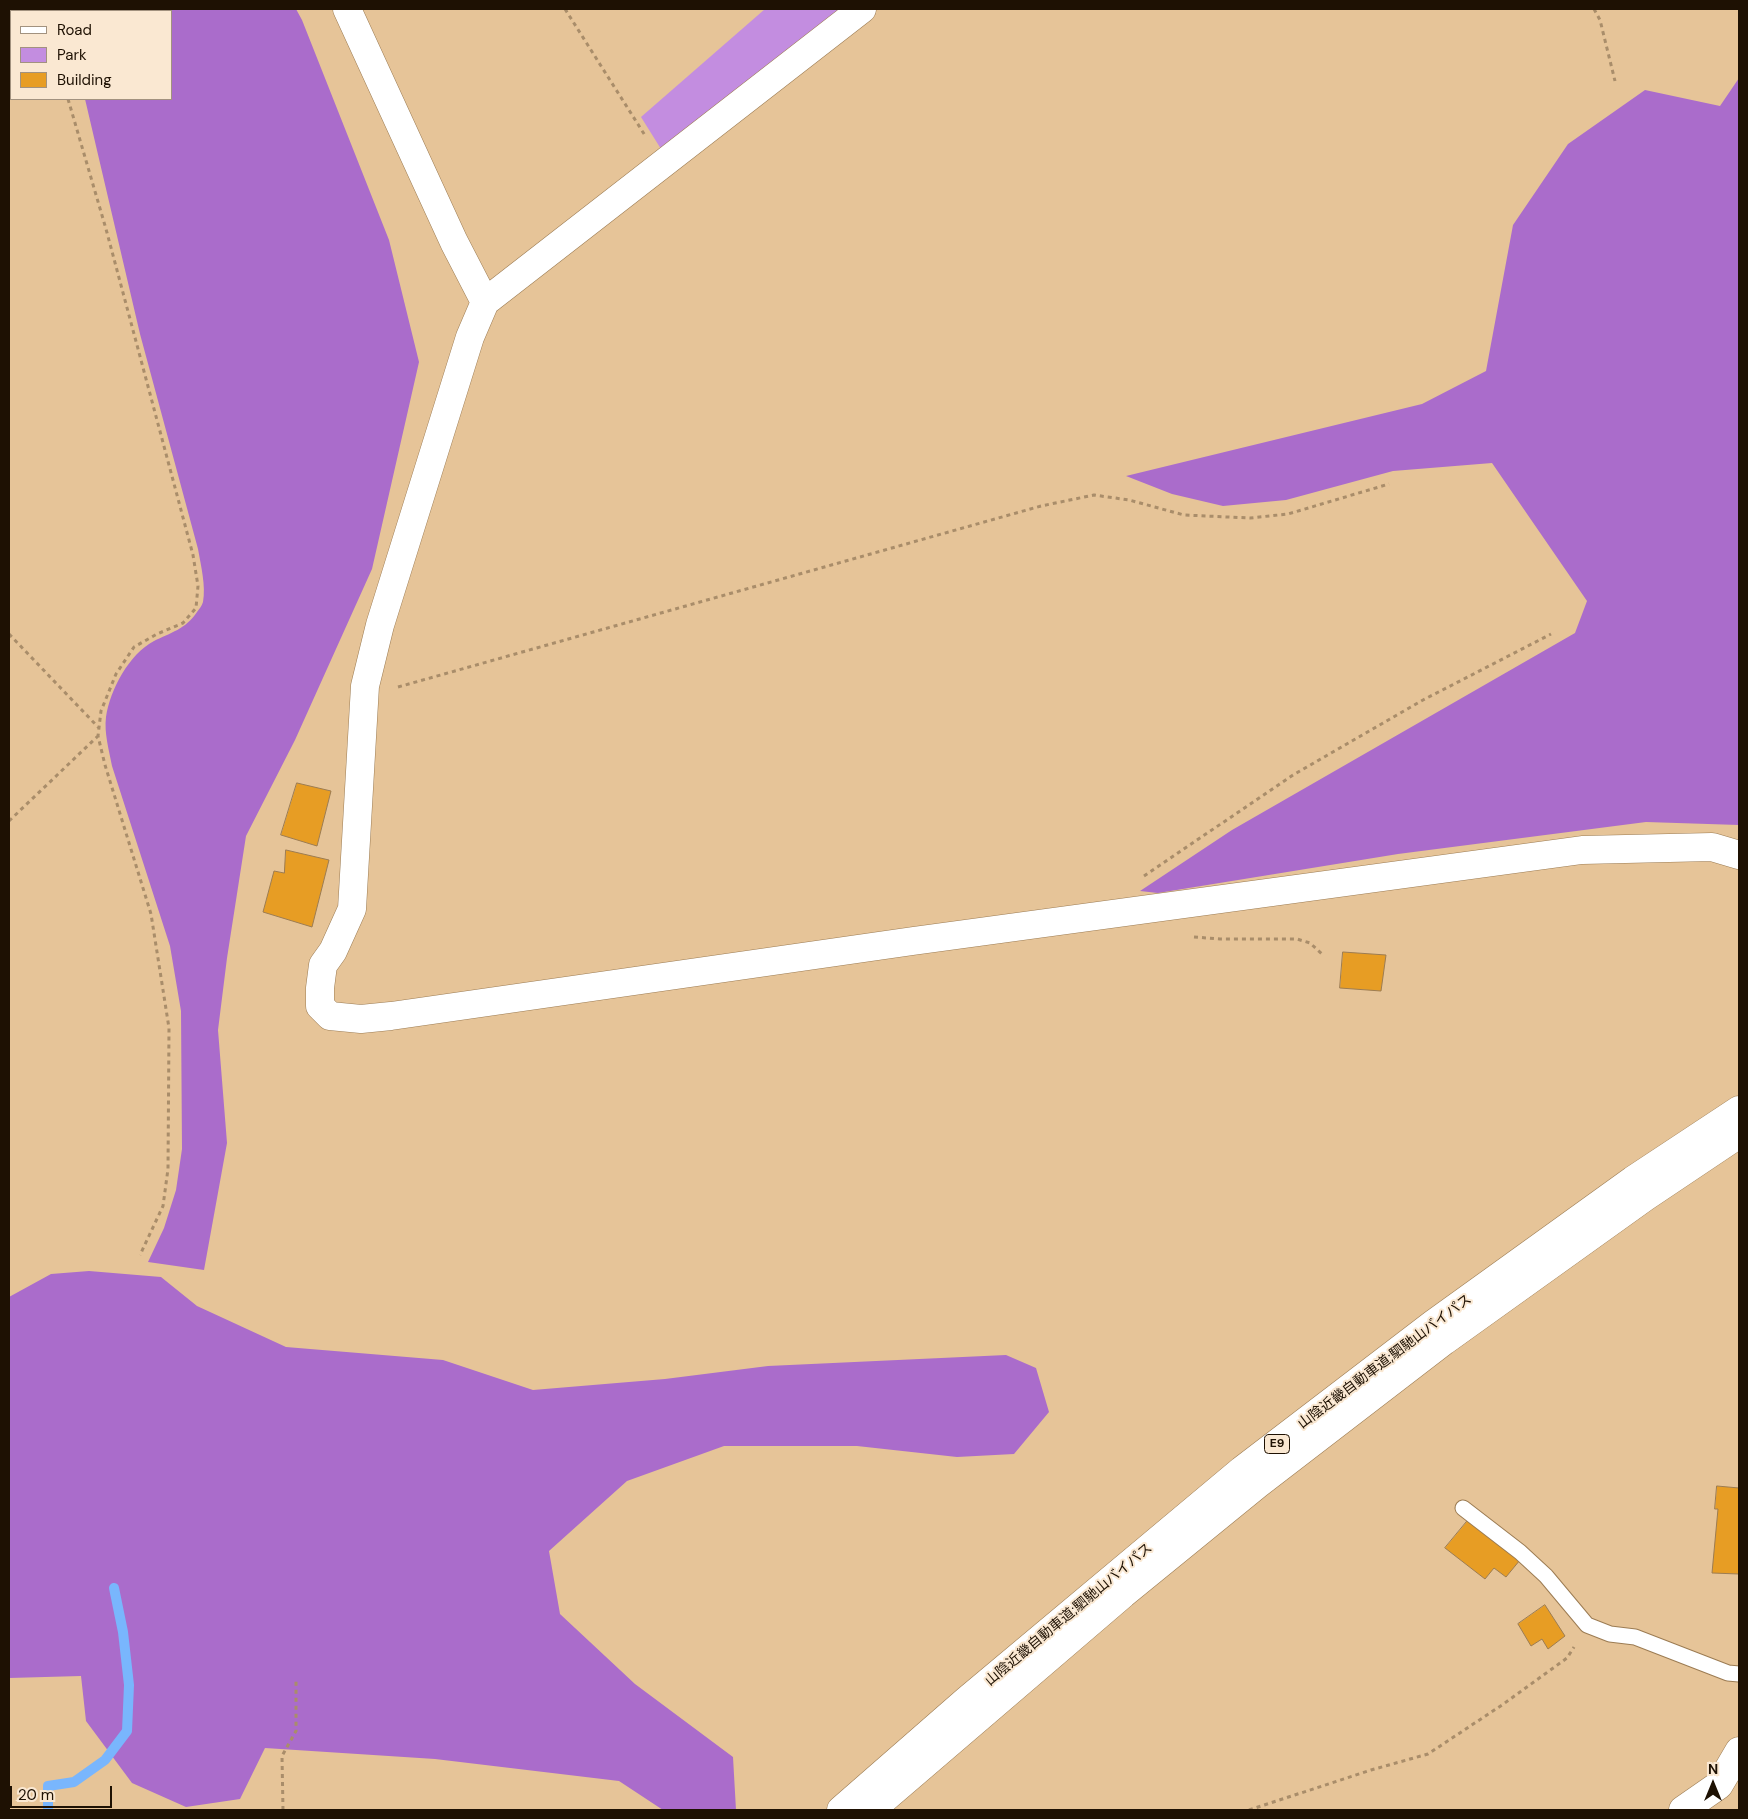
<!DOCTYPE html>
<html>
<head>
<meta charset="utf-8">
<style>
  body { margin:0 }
  #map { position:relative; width:1748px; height:1819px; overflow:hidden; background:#e6c498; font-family:"DM Sans",sans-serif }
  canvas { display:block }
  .frame { position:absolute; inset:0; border:10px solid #1e1103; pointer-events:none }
  .legend { position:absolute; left:10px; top:10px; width:162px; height:90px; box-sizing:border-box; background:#fae8d2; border:1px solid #a2927f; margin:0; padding:6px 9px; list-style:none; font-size:15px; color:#1e1103 }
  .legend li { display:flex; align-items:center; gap:10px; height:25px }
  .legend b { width:25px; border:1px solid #a2927f }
  .north { position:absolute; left:1688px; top:1759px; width:50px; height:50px; -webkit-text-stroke:4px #fae8d2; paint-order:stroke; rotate:0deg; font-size:14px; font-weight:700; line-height:20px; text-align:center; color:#1e1103 }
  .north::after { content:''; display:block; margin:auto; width:18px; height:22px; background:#1e1103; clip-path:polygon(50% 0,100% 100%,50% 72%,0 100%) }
  .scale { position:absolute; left:10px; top:1786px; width:102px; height:22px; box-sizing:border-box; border:2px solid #1e1103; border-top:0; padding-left:6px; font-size:15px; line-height:18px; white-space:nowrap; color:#1e1103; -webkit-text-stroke:4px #fae8d2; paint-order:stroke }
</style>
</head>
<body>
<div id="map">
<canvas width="1748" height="1819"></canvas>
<div class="frame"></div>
<ul class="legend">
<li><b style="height:6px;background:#fff"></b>Road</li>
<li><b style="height:14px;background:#c38de0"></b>Park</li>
<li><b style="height:14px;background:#e79d24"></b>Building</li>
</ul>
<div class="north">N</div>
<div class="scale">20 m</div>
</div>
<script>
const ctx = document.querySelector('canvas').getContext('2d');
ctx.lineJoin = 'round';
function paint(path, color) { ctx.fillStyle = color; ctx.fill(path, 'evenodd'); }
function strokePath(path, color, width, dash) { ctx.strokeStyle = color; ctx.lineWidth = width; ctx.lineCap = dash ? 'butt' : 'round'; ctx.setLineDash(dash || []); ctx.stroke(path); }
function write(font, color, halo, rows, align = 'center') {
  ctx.font = font + ' "DM Sans","Noto Sans JP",sans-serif'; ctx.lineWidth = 4; ctx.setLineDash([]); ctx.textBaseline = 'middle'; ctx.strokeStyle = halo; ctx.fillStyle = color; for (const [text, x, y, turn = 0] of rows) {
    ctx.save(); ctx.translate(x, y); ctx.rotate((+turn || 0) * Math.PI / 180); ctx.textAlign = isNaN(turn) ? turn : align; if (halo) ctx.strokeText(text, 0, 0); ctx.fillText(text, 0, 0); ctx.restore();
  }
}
const green = new Path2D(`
  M765 9H848L661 149 641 117Z`);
const forest = new Path2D(`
  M64 9H296L302 20 389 240 419 362 372 569 295 740 246 836 227 958 218 1030 227 1143 204 1270 148 1262 164 1228 176 1190 182 1149 181 1011 170 946 112 766C109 750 104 733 106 717 110 690 129 654 154 641 170 633 186 629 197 612 199 609 202 606 203 602 206 586 201 566 198 549L140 334 85 99H171V11H65Z
  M1739 78V825L1646 822 1398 854 1158 893 1140 891 1232 830 1575 633 1587 601 1492 463 1393 471 1286 500 1223 506 1172 494 1126 476 1422 404 1486 371 1513 225 1568 144 1645 90 1720 106Z
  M89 1271 161 1277 197 1306 286 1347 443 1360 533 1390 665 1379 768 1366 1006 1355 1036 1368 1049 1412 1014 1454 957 1457 857 1446H724L627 1481 549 1551 560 1614 635 1684 733 1757 736 1810H663L619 1781 435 1759 265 1748 240 1799 186 1807 132 1783 86 1721 81 1676 9 1678V1297L51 1274Z`);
const stream = new Path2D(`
  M48 1810V1786L74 1782 105 1760 127 1731 129 1685 123 1632 114 1588`);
const building = new Path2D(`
  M297 783 331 791 317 846 281 835Z
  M286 850 329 860 312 927 263 912 274 871 284 873Z
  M1343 952 1386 955 1381 991 1340 988Z
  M1717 1486 1739 1488V1574L1712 1573 1718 1509H1715Z
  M1469 1519 1520 1560 1506 1577 1494 1568 1485 1579 1445 1548Z
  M1545 1605 1565 1636 1548 1649 1542 1639 1531 1646 1518 1624Z`);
const path = new Path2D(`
  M37 9 39 11
  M565 9 646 137
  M1594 9 1600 20 1615 81
  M9 50 11 47
  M68 99 106 229 193 555 198 586 196 608 183 623 157 634 134 647 116 674 101 711 98 736 105 765 151 914 169 1028 168 1169 163 1206 140 1255
  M9 634 99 728
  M398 687 1041 506 1094 495 1129 500 1184 515 1250 518 1288 514 1389 484
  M9 821 98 736
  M1144 876 1293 775 1423 700 1551 634
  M1194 937 1220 939H1297L1310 943 1323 955
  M283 1810 282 1756 296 1731V1681
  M1249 1810 1371 1770 1428 1754 1502 1705 1567 1658 1574 1647`);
const lane = new Path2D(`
  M1463 1508 1520 1552 1546 1576 1587 1625 1610 1634 1635 1637 1728 1673 1739 1674`);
const street = new Path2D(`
  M347 9 454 242 485 302
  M862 9 485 302 470 337 380 625 365 686 352 909 333 951 323 965 320 988V1006L330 1016 361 1019 391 1016 913 941 1582 850 1712 847 1739 855
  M1683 1810 1719 1785 1739 1751`);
const highway = new Path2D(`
  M841 1810 967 1700 1242 1470 1433 1324 1633 1180 1739 1110
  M871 1810 1123 1594 1258 1484 1444 1341 1645 1197 1739 1134`);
const shields = [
  [1277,1444,25]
];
const shieldNames = [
  ["E9",1277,1444]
];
const streetNames = [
  ["山陰近畿自動車道;駟馳山バイパス",1385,1362,-37],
  ["山陰近畿自動車道;駟馳山バイパス",1069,1615,-40]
];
paint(green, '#c38de0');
paint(forest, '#aa6ccb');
strokePath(stream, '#79b6fd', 10);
paint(building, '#e79d24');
strokePath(building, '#9c7c52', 1);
strokePath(lane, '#9c7c53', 17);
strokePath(street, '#9c7c53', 29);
strokePath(highway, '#9c7c53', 29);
strokePath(path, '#a98d6a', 3, [4, 4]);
strokePath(lane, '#fff', 15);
strokePath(street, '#fff', 28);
strokePath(highway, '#fff', 28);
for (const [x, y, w] of shields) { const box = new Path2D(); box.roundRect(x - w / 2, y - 9.5, w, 19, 4); ctx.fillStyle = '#fae8d2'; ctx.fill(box); strokePath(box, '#1e1103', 1); }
write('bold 12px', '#1e1103', null, shieldNames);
write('14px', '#1e1103', '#fae8d2', streetNames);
</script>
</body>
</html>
